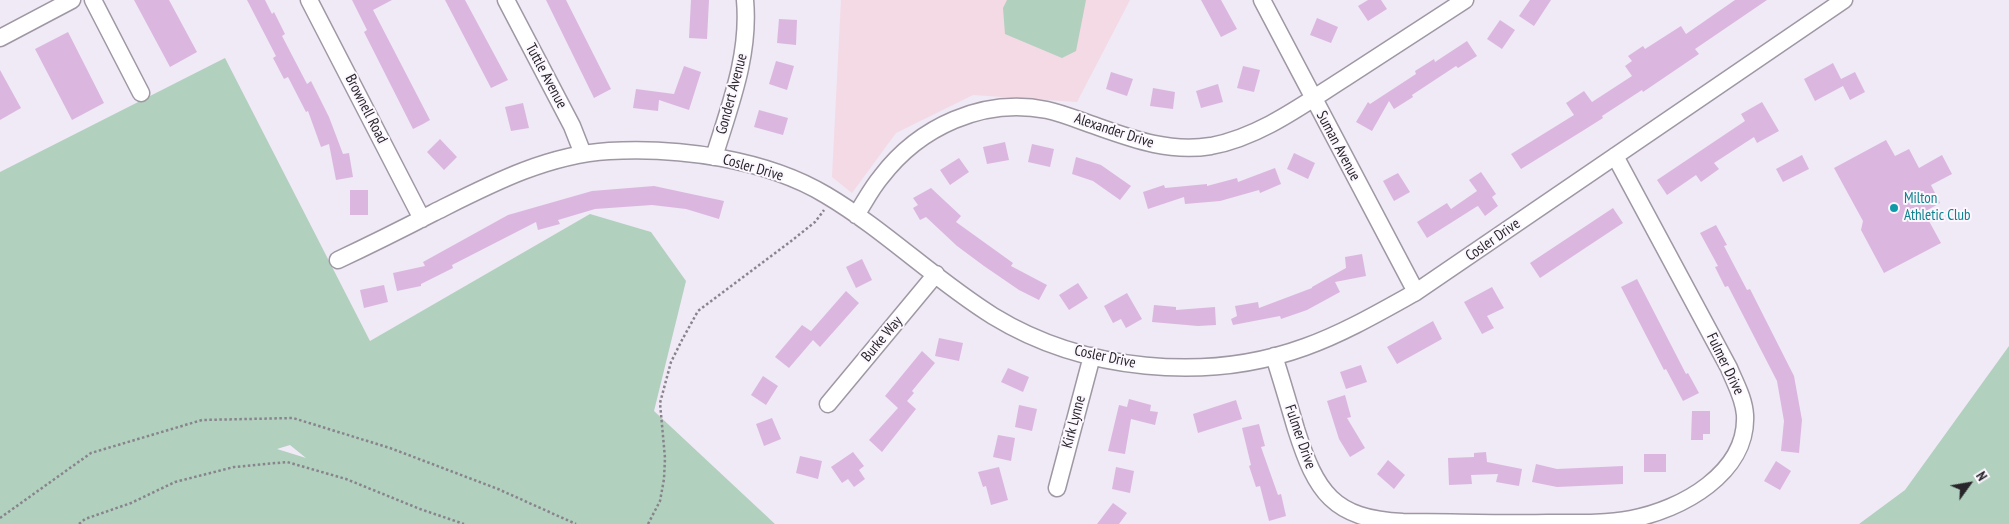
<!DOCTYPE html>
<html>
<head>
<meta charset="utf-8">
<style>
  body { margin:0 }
  #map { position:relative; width:2009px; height:524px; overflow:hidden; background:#f0e9f6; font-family:"PT Sans Narrow",sans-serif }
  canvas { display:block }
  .north { position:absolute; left:1944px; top:459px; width:50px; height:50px; -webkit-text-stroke:4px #fcf7ff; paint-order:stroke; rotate:58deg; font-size:14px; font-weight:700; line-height:20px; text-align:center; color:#29262b }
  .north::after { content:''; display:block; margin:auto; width:18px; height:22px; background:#29262b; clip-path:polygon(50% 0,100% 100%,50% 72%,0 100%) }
</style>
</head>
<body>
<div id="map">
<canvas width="2009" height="524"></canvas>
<div class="north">N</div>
</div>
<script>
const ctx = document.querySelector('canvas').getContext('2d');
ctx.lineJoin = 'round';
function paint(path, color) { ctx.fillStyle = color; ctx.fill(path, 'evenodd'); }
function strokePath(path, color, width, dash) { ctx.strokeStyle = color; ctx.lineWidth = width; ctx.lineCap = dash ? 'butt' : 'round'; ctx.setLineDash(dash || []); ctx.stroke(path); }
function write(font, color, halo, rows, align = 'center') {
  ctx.font = font + ' "PT Sans Narrow",sans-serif'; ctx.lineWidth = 4; ctx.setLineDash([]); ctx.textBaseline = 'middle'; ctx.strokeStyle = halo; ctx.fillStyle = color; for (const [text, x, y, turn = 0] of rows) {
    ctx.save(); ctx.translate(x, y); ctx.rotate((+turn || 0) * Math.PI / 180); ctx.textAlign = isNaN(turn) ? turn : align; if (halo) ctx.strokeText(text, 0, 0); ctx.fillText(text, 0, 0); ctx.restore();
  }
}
const education = new Path2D(`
  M841 0H1130L1077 102 973 95 896 133 852 193 832 177Z`);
const green = new Path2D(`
  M1007 0H1086L1076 51 1062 58 1005 34 1003 8Z
  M225 58 370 341 590 214 651 232 686 281 654 411 775 524H0V172ZM290 445 306 458 277 449Z
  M2009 346V524H1859L1905 490Z`);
const building = new Path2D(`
  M134 0H169L197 52 170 67Z
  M247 0H265L272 14 274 12 285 34 282 36 307 84 311 81 329 117 343 154 349 153 353 177 336 180 329 144 321 147 308 111 306 112 288 77 284 79 273 58 276 56Z
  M352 0H392L373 10 430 120 423 124 413 129 364 32 367 30Z
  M445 0H465L508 80 491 88Z
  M546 0H566L611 89 594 98Z
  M691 0H709L707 39 689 38Z
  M1201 0H1221L1237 29 1221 37Z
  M1368 0H1381L1387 9 1368 21 1358 6Z
  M1530 0H1551L1534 26 1519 16Z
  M1735 0H1767L1695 49 1699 54 1643 92 1642 90 1602 116 1603 118 1584 130 1521 169 1511 154 1574 115 1566 103 1584 91 1592 102 1632 76 1625 66 1632 61 1628 56 1643 46 1645 49 1681 26 1686 34Z
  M1317 18 1338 27 1331 43 1310 35Z
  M779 19 797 20 796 45 777 43Z
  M1500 20 1515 30 1502 49 1487 39Z
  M68 32 104 103 72 120 35 49Z
  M1467 41 1477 56 1458 68 1456 66 1412 95 1413 97 1394 109 1389 101 1372 131 1356 122 1368 102 1370 104 1416 74 1415 71 1434 59 1435 62Z
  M776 61 794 66 787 90 769 84Z
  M1833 63 1841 79 1855 72 1865 92 1850 100 1843 86 1815 101 1804 79Z
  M684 66 701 72 689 110 659 100 658 111 633 108 636 89 674 94Z
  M1243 66 1260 70 1254 92 1237 88Z
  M0 70 21 108 0 120Z
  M1111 72 1133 79 1127 96 1106 89Z
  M1218 84 1223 102 1201 108 1196 91Z
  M1153 88 1175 92 1173 109 1150 106Z
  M1762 102 1779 131 1757 143 1754 137 1714 163 1719 169 1701 182 1696 175 1667 195 1657 180 1745 121 1741 114Z
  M523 103 529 128 511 131 505 107Z
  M759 110 788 118 783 135 754 127Z
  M440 139 457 157 444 170 427 152Z
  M1886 140 1895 156 1909 149 1919 168 1942 155 1952 174 1931 185 1940 203 1924 212 1941 243 1884 273 1861 230 1863 221 1834 168Z
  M1005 142 1009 160 987 164 983 147Z
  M1032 144 1054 149 1050 167 1028 162Z
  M1294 153 1315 163 1308 179 1287 169Z
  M1802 155 1809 169 1783 182 1776 169Z
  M1076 157 1101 165 1131 186 1120 200 1093 181 1072 174Z
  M959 158 969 172 950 185 940 170Z
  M1275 168 1281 184 1260 193 1259 190 1220 201 1185 204 1184 197 1148 209 1143 192 1164 185 1165 188 1207 184V186L1237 178 1238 182Z
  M1481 172 1496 194 1492 197 1498 206 1485 216 1478 206 1476 207 1427 238 1417 222 1447 203 1451 209 1477 191 1469 180Z
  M1398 173 1410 192 1394 201 1383 181Z
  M654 186 724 201 719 219 686 209 652 205 595 209 558 220 560 224 538 230 536 222 452 265 453 268 421 284V286L397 291 393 273 425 266 423 262 508 215 592 191Z
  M931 188 961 216 956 222 1013 263 1011 266 1047 285 1039 300 1019 290 984 266 957 246 926 217 920 220 913 208 918 205 913 198Z
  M350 190H368V215H350Z
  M1613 208 1623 223 1540 278 1530 263Z
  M1716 225 1727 245 1724 246 1747 290 1750 289 1794 376 1802 420 1799 453 1781 451 1784 421 1777 381 1728 286 1725 287 1715 267 1718 266 1700 233Z
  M1362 254 1366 276 1335 282 1340 292 1307 310 1281 319 1280 316 1233 325 1231 319 1237 316 1235 306 1258 302 1259 308 1312 288V287L1346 268 1345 257Z
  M862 259 872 280 856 288 846 267Z
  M1637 279 1686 374 1688 373 1699 393 1683 401 1666 369 1664 370 1621 287Z
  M1078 283 1088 298 1069 310 1059 295Z
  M384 285 388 302 364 308 360 290Z
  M1492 287 1504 308 1487 316 1494 328 1482 334 1464 302Z
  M846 291 859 303 820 347 813 340 789 368 775 357 802 325 811 331Z
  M1127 293 1142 319 1126 328 1121 319 1113 323 1104 306Z
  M1154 305 1176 307V310L1215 307 1216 325 1198 326 1152 322Z
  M1433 321 1442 339 1397 364 1387 347Z
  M939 338 963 343 959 361 935 356Z
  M922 351 935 363 912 391 914 393 907 401 916 409 882 452 869 440 898 408 885 396Z
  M1361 365 1367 382 1346 389 1340 372Z
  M1008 368 1029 377 1023 392 1001 382Z
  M763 376 778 386 766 405 751 395Z
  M1345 395 1351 417 1347 418 1365 448 1350 457 1339 439 1327 401Z
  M1129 399 1151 405 1150 411 1158 412 1155 425 1131 419 1125 454 1108 451 1119 405 1127 407Z
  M1236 400 1242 419 1198 433 1193 414Z
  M1019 405 1037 409 1032 431 1015 427Z
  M1692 411H1710V434H1703V440H1691Z
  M772 418 781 439 764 446 756 424Z
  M1259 424 1265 446 1261 447 1278 495 1281 494 1286 516 1269 521 1260 486 1256 487 1249 466 1251 465 1242 428Z
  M998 435 1015 438 1011 461 993 457Z
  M853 452 864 466 859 470 865 479 854 487 848 479 842 483 831 467Z
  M1486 452 1487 462 1522 469 1519 486 1496 482 1498 474 1471 475 1472 484 1449 485 1448 458 1474 457V453Z
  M1644 454H1666V472H1644Z
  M800 456 822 461 818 479 796 473Z
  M1388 460 1405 475 1394 489 1377 474Z
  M1776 461 1791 471 1780 490 1764 481Z
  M1536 464 1557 469 1623 466V484L1557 487 1532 482Z
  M999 467 1008 500 991 505 986 486 983 487 978 472Z
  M1116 467 1134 471 1130 493 1112 489Z
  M1113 503 1127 513 1119 524H1097Z`);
const path = new Path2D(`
  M0 518 91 453 202 420 293 418 390 448 498 489 576 524
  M79 524 85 519 131 503 175 482 234 467 287 462 346 479 420 509 464 524
  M648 524 660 501 664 479 665 458 660 403 671 362 682 340 698 311 790 242 815 222 824 210`);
const street = new Path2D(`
  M93 0 141 93
  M309 0 422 219
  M506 0 572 126 583 154
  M1262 0 1416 292
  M0 38 72 0
  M714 157C730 105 750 55 745 0
  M856 215C864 203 871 189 881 177 919 127 983 97 1047 110 1061 113 1076 119 1090 124 1130 138 1167 153 1211 146 1260 137 1304 104 1345 78 1385 52 1425 26 1465 0
  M338 260C370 245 402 229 433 213 489 185 545 155 609 151 679 147 766 159 826 195 885 230 935 280 993 316 1083 371 1206 383 1305 347 1344 333 1380 312 1416 292L1844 0
  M1274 356C1282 381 1289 405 1296 429 1316 492 1333 519 1403 522 1451 522 1499 524 1548 523 1576 523 1604 524 1631 519 1681 510 1748 473 1745 415 1744 398 1735 383 1729 368L1615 156
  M828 404 936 274
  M1057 488 1092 356`);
const markers = [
  [1894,208,5,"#0f9aa8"]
];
const streetNames = [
  ["Tuttle Avenue",546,76,62],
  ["Gondert Avenue",732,94,-75],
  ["Brownell Road",366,109,63],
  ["Alexander Drive",1114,131,18],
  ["Suman Avenue",1338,146,62],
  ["Cosler Drive",753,168,16],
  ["Cosler Drive",1493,240,-35],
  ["Burke Way",882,339,-50],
  ["Cosler Drive",1105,357,12],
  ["Fulmer Drive",1725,364,64],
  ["Kirk Lynne",1074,422,-75],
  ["Fulmer Drive",1300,437,71]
];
const cultureNames = [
  ["Milton",1904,199],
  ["Athletic Club",1904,216]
];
paint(education, '#f3dae4');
paint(green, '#b1d0be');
paint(building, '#dbb7e0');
strokePath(street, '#9f98a4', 19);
strokePath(path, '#88838c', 2.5, [2.5, 2.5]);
strokePath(street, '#fff', 16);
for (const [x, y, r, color] of markers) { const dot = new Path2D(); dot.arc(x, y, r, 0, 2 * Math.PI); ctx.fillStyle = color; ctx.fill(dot); strokePath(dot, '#fcf7ff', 2); }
write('15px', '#29262b', '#fcf7ff', streetNames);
write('15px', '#0d838f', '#fcf7ff', cultureNames, 'left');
</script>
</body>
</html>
